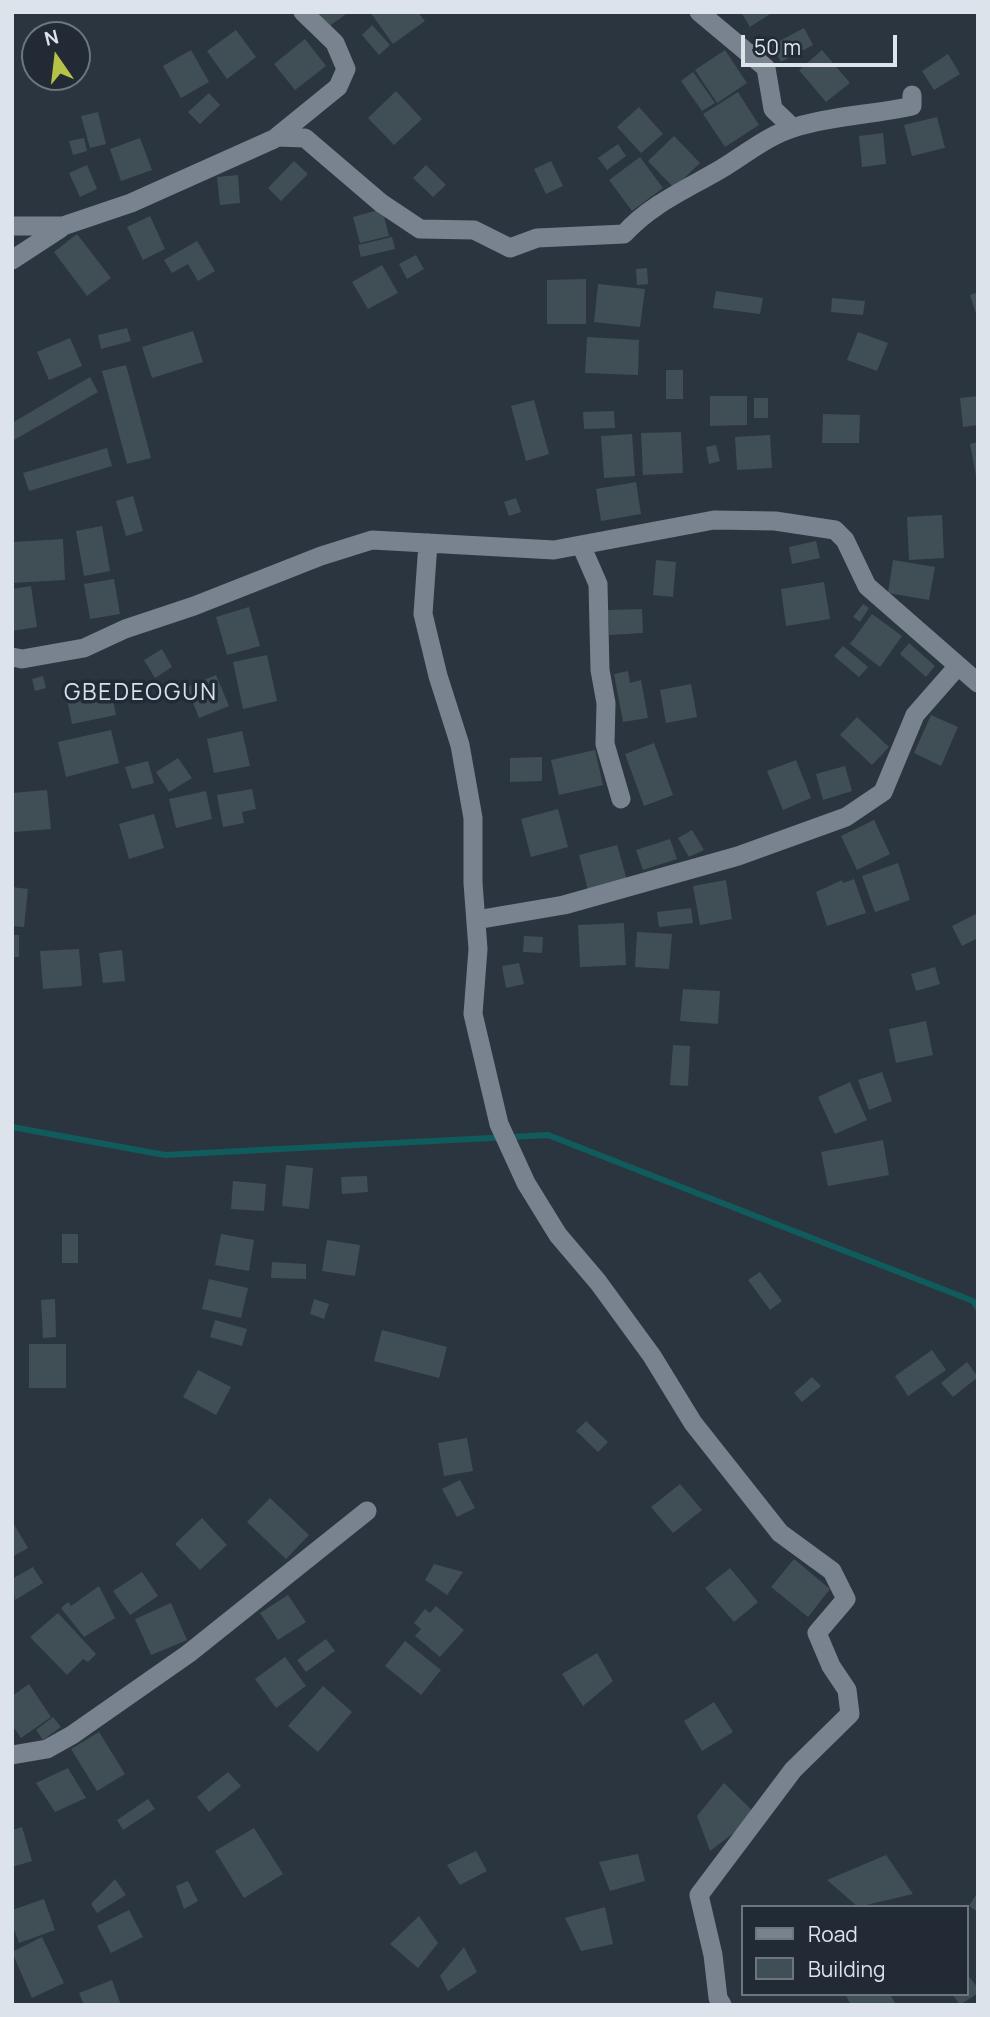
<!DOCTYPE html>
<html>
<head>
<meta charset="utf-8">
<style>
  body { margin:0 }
  #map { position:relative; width:990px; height:2017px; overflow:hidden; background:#2b353f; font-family:Manrope,sans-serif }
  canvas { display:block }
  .frame { position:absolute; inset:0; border:14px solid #dde3ea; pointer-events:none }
  .legend { position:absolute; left:741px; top:1905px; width:228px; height:91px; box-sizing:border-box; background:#222b35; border:2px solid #6d757d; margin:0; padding:9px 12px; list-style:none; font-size:21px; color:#dde3ea }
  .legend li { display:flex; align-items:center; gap:14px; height:35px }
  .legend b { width:35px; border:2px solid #6d757d }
  .north { position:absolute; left:21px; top:21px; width:70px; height:70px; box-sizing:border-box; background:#222b35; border:2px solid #6d757d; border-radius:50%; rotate:346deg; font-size:19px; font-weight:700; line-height:28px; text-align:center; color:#dde3ea }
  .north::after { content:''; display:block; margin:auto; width:24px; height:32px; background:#b6c148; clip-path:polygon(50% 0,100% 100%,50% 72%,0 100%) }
  .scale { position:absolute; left:741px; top:35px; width:156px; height:32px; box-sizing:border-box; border:4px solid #dde3ea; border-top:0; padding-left:9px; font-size:21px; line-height:24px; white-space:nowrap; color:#dde3ea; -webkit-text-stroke:5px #222b35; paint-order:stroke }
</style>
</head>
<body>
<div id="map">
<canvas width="990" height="2017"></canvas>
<div class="frame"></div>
<ul class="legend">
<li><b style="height:9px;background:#78838f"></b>Road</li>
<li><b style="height:19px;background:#3f4f55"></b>Building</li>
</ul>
<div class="north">N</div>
<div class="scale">50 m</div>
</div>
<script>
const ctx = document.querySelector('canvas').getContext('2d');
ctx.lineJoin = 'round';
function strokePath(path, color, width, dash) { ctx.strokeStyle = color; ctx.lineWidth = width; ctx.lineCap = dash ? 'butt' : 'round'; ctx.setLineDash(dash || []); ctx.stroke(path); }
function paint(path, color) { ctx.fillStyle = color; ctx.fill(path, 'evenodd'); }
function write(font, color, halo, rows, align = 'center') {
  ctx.font = font + ' Manrope,sans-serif'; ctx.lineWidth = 7; ctx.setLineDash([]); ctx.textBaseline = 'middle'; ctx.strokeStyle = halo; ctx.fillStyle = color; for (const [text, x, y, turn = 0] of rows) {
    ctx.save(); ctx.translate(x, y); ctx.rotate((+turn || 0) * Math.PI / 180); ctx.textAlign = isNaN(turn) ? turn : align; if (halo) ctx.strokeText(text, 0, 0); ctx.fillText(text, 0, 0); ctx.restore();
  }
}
const stream = new Path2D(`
  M12 1127 165 1155 548 1135 973 1301 978 1308`);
const building = new Path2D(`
  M312 12H349L324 30Z
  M370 12H418L425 21 393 44Z
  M741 12H773L750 27Z
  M372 25 390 45 379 55 362 35Z
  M804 28 813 45 781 62 772 45Z
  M236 30 256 57 227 79 207 51Z
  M305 39 326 66 295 90 274 64Z
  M191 50 209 82 181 98 163 66Z
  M725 50 747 83 717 103 695 70Z
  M822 50 850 83 826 102 799 70Z
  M948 54 960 74 934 90 922 71Z
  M693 72 715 103 702 111 681 81Z
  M396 91 422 119 394 145 368 118Z
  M738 92 759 125 725 147 703 114Z
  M209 93 220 105 200 124 188 112Z
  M639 107 663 134 641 153 617 127Z
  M98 112 106 144 90 148 81 116Z
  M937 117 945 148 912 156 904 125Z
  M883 133 886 164 862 167 859 136Z
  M674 136 700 163 674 188 648 161Z
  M84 138 87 151 73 155 69 141Z
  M140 138 152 170 121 181 110 149Z
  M618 144 626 156 607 170 598 158Z
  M640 157 663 188 632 211 609 180Z
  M294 161 308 174 281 201 268 188Z
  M551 161 563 186 546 194 534 169Z
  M87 165 97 189 80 197 69 173Z
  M426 165 446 185 433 197 413 178Z
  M238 175 240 203 220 205 217 177Z
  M382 209 389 236 360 243 353 217Z
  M150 216 165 249 143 260 127 227Z
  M77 234 111 278 87 296 54 252Z
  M392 237 395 249 361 257 358 245Z
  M197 241 215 271 198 281 188 264 172 273 164 260Z
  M416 255 424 269 407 279 399 264Z
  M382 265 398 293 368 309 352 282Z
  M647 268 648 284 637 285 636 269Z
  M586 279V324H547V280Z
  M598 284 645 289 640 327 594 322Z
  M716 291 763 298 760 314 713 308Z
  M978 292V317H977L970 295Z
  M832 298 865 301 863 315 831 312Z
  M127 328 131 341 101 349 98 335Z
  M193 331 203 362 152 378 142 347Z
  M858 332 888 343 877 371 847 360Z
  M587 337 639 340 638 375 585 373Z
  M70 338 82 366 49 380 37 352Z
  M126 365 151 458 127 464 102 371Z
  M666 370H683V399H666Z
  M90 377 98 392 14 440 12 423Z
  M710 396H747V425L710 426Z
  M978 396V425L963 427 960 398Z
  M754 398H768V418H754Z
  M534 400 549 454 526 461 511 406Z
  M614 411 615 428 584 429 583 412Z
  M823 414 860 415 859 443H822Z
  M681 432 683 473 643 475 641 433Z
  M632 434 635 476 604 478 601 436Z
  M770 435 772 468 737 470 735 437Z
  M978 442V476H976L970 444Z
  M716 445 720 461 709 464 706 447Z
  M107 448 112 466 29 491 23 473Z
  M636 482 641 514 601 521 596 489Z
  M133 496 143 531 126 536 116 501Z
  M516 498 521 512 509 516 504 502Z
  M942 515 944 558 909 560 907 517Z
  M102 526 110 571 84 576 76 531Z
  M63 539 65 580 12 583V542Z
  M816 541 820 558 792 564 789 547Z
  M656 560 676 562 673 597 653 595Z
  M893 560 935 567 929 600 888 593Z
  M114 579 120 614 90 619 84 584Z
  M824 582 830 619 786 626 781 589Z
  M31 586 37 627 12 631V589Z
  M863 604 869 608 860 622 853 617Z
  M249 607 260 646 227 655 216 617Z
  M642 609 643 633 609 635 608 610Z
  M872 614 902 636 880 667 850 644Z
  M909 643 935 666 926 677 900 654Z
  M843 646 868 667 859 677 834 656Z
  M162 649 172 667 155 678 144 660Z
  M267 655 277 701 243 709 233 662Z
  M628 671 630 683 641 680 648 718 623 722 614 674Z
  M216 675 229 706 199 718 187 687Z
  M43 676 46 688 35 691 32 679Z
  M691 684 697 717 666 723 660 690Z
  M110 686 116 715 72 724 66 694Z
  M931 715 958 727 941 766 914 753Z
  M857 717 889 747 872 765 840 735Z
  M111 730 119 763 66 777 58 742Z
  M242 731 250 766 214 773 207 739Z
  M654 743 673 795 644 806 625 754Z
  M595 750 603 785 559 795 551 760Z
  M542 757V781L510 782V758Z
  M178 758 192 778 169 792 156 772Z
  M796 760 811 798 783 810 767 771Z
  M148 761 154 783 132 789 125 767Z
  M845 766 852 791 823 800 816 774Z
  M252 789 256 809 242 812 244 823 223 827 217 795Z
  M47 790 51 829 14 832 12 793Z
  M206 791 212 819 176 828 169 799Z
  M558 809 568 847 531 857 521 819Z
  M154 814 164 848 129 859 119 824Z
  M874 820 890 854 857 870 841 836Z
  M692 830 704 850 689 857 678 838Z
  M670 839 677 859 643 870 636 850Z
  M617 845 627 880 588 890 579 855Z
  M898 863 910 900 875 912 862 876Z
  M854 879 866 913 827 926 816 892 842 880 843 883Z
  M726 880 732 919 700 925 693 886Z
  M12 887 28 889 24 927 12 926Z
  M691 908 693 923 659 927 657 912Z
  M978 913V938L962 946 952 926Z
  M624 923 626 965 580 967 578 925Z
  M637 932 672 934 669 969 635 967Z
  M12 935H19V957H12Z
  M524 936 543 937 542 953 523 952Z
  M79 949 82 986 43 989 40 951Z
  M122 950 125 981 103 983 99 953Z
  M519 963 524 984 506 988 502 966Z
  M935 967 940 984 916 991 911 974Z
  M683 989 720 991 718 1024 680 1021Z
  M926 1021 933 1055 896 1063 889 1029Z
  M673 1045 690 1046 688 1086 670 1085Z
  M882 1072 892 1101 869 1110 858 1080Z
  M850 1082 867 1120 835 1134 818 1097Z
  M883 1140 889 1175 828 1186 821 1152Z
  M286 1165 313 1168 309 1209 282 1206Z
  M367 1176 368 1192 342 1194 341 1177Z
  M233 1181 266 1184 264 1211 231 1209Z
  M62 1234H78V1263H62Z
  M221 1234 254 1240 249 1271 215 1265Z
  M327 1240 360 1245 355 1276 322 1271Z
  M272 1262 306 1264V1279L271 1278Z
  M760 1272 782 1301 770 1310 748 1280Z
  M209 1279 248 1288 241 1318 202 1309Z
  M55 1299 56 1337 43 1338 41 1300Z
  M314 1299 329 1304 324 1319 310 1314Z
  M215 1320 247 1329 242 1346 210 1337Z
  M382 1330 447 1347 439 1378 374 1361Z
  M29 1344H66V1388H29Z
  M932 1350 946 1370 908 1396 895 1376Z
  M967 1362 978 1377 953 1397 941 1383Z
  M198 1370 231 1387 216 1415 183 1397Z
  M812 1377 821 1386 802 1402 794 1393Z
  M586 1421 608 1442 598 1452 576 1431Z
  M467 1438 473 1471 444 1476 438 1443Z
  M460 1480 475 1508 457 1517 442 1489Z
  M680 1484 702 1510 673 1533 651 1507Z
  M270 1498 309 1535 286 1559 247 1522Z
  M202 1518 227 1545 200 1570 175 1544Z
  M12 1521 28 1548 12 1557Z
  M794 1559 830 1589 808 1617 771 1587Z
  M434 1564 463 1572 447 1595 425 1580Z
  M33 1567 43 1583 15 1600 12 1579Z
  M730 1568 758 1602 734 1622 705 1588Z
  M142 1572 158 1596 130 1615 113 1591Z
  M99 1586 115 1618 84 1637 61 1608 68 1602 71 1606Z
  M288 1595 306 1622 278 1640 260 1613Z
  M171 1603 187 1640 151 1655 135 1619Z
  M436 1606 464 1630 440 1657 415 1636 421 1629 414 1623 425 1609 430 1613Z
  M58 1613 96 1654 88 1662 83 1659 67 1675 30 1637Z
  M326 1639 335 1651 306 1672 297 1660Z
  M405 1641 441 1670 421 1695 385 1666Z
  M597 1653 613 1681 583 1706 562 1674Z
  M285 1657 306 1686 276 1708 255 1679Z
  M29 1684 51 1717 21 1738 12 1725V1696Z
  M323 1686 352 1712 318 1752 288 1726Z
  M714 1702 733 1732 702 1751 684 1721Z
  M53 1717 61 1727 43 1740 36 1730Z
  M99 1732 125 1774 97 1791 71 1749Z
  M68 1768 86 1798 55 1812 36 1783Z
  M228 1772 241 1786 209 1812 197 1797Z
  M724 1783 757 1815 710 1851 697 1816Z
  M148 1799 155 1809 123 1830 117 1820Z
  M22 1827 32 1861 12 1867V1830Z
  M254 1828 283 1874 244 1898 215 1851Z
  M476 1851 487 1871 460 1885 447 1865Z
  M638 1854 645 1881 610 1891 599 1862Z
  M886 1855 913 1894 858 1907 827 1880Z
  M115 1879 126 1895 97 1913 91 1904Z
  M188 1881 198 1901 184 1909 176 1886Z
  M976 1895 978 1897V1912L969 1906Z
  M44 1899 55 1930 19 1943 12 1924V1910Z
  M605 1907 613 1944 581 1951 565 1918Z
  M129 1910 143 1937 111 1953 97 1926Z
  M419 1916 438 1943 418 1968 390 1944Z
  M42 1937 64 1983 32 1998 12 1952Z
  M464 1947 477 1972 448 1991 440 1976Z
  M967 1974 978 1988V1993L960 2005 952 1994H967Z
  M112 1980 121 2005H84L79 1993Z
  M850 1994H890L896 2005H851L846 1996Z`);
const minor = new Path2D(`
  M699 12 766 68 773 109 793 128
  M277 137 305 138 381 203 420 229 474 230 510 248 537 238 624 234C651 204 687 189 721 169 746 154 768 135 796 127 834 115 873 115 912 106V95
  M12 226H63L131 203 274 139 338 87 346 69 335 43 303 12
  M12 260 61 228
  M428 543 423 614 438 676 460 745 473 818V883L478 949 473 1014 499 1124 526 1183 558 1235 598 1282 652 1356 693 1423 780 1533 832 1571 846 1599 817 1633 831 1666 847 1690 850 1714 793 1770 699 1895 713 1955 718 1998 722 2005
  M581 545 598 584 600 670 606 703 605 744 621 799
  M12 657 22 659 84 648 125 629 194 606 321 556 372 540 554 550 714 520 775 521 835 530 845 540 867 586 978 683
  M476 920 564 905 738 856 846 817 883 792 915 715 958 666
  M12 1755 47 1749 72 1735 188 1654 367 1511`);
const quarterNames = [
  ["GBEDEOGUN",141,694]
];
strokePath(stream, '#105c5d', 6);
paint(building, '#3f4f55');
strokePath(minor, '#78838f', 19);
ctx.letterSpacing = '2px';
write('23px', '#d5e1ef', '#222b35', quarterNames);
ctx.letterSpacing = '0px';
</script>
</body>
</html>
